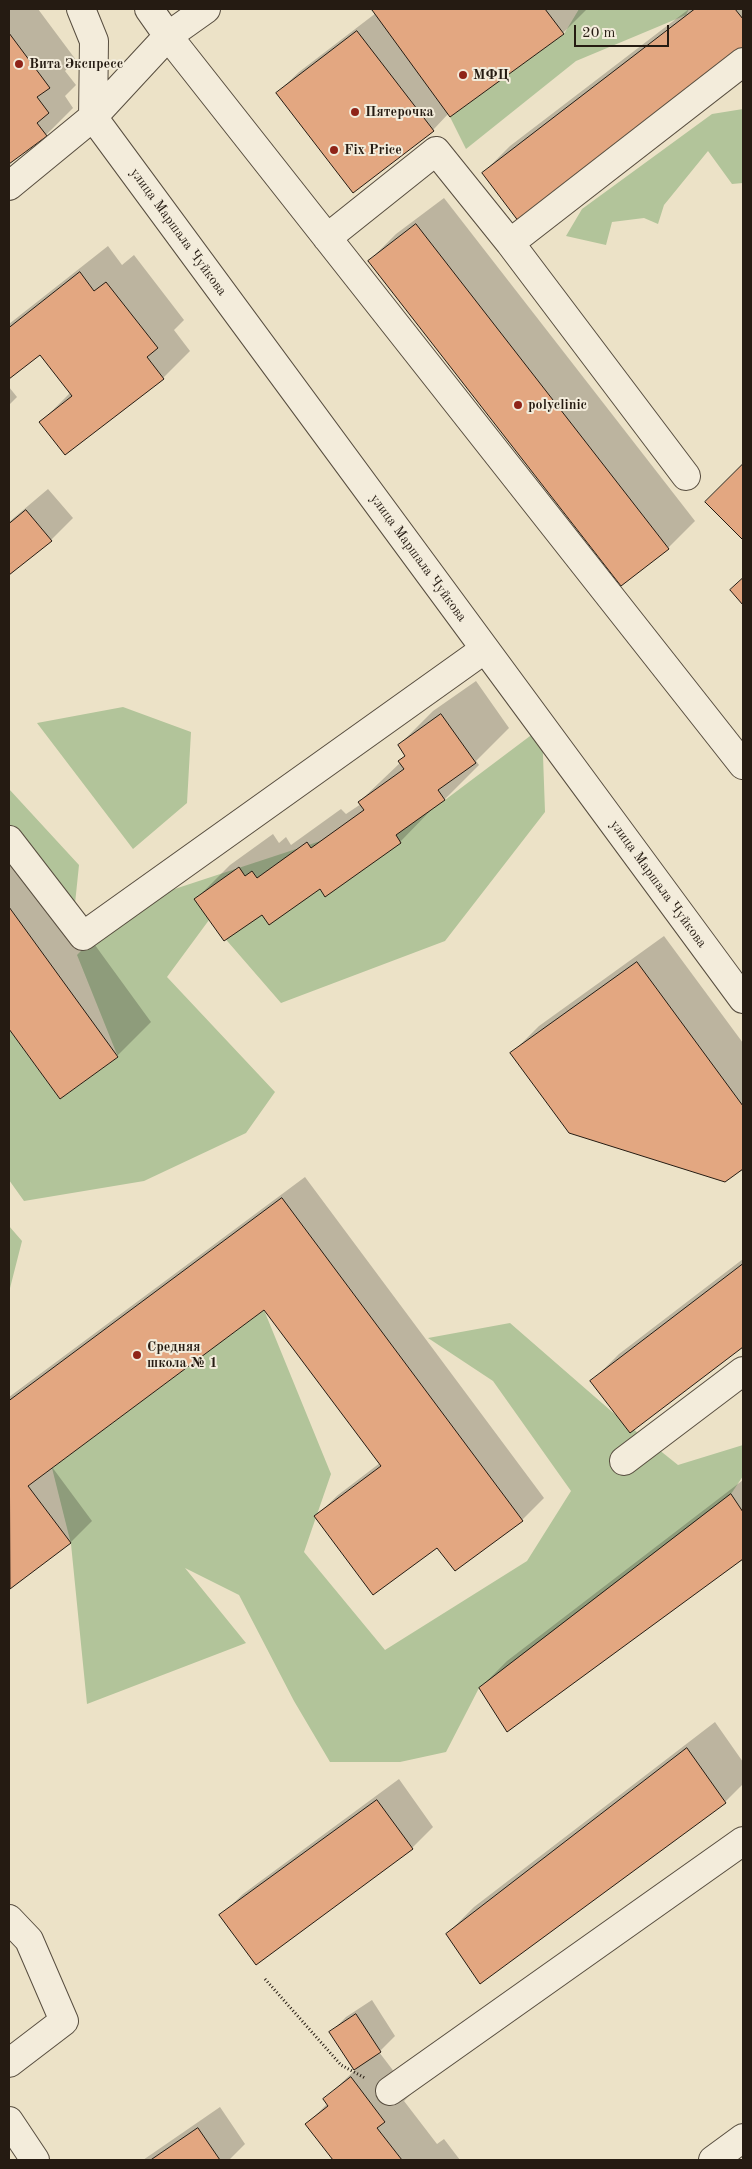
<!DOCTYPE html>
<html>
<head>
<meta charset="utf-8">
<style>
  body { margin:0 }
  #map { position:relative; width:752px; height:2169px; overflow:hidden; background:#ece2c7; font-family:"Old Standard TT",serif }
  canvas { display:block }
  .frame { position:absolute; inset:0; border:10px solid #251b12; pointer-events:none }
  .scale { position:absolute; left:574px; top:25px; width:95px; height:22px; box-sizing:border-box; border:2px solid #251b12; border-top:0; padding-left:6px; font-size:15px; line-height:18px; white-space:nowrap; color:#251b12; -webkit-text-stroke:4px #f3ecdb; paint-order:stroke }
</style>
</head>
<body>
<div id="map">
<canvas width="752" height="2169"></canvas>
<div class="frame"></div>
<div class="scale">20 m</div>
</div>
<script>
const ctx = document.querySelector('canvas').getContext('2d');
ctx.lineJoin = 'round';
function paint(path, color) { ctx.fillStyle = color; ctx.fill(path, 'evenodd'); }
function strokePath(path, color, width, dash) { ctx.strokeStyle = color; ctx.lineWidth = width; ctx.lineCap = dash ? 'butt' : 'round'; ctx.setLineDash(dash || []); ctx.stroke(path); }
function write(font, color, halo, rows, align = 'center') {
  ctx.font = font + ' "Old Standard TT",serif'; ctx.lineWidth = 4; ctx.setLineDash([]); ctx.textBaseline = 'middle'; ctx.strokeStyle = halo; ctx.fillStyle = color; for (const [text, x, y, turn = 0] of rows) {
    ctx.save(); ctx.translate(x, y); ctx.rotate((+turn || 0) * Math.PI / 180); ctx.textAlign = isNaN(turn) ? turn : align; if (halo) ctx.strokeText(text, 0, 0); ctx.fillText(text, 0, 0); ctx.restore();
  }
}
const green = new Path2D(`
  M579 9H689L686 15 576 61 466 149 450 117 564 34Z
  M743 109V183L732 184 708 151 664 205 658 224 644 218 612 222 606 245 566 236 582 209 712 114Z
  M123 707 191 732 187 803 133 849 37 723Z
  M542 727 545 812 445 941 281 1003 209 920 167 977 275 1092 246 1133 144 1181 24 1201 9 1180V1029L60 1099 118 1057 77 955 126 905 445 800Z
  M9 789 79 865 73 923 9 840Z
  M9 1226 22 1241 9 1292Z
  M264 1310 331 1474 304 1552 385 1650 527 1561 571 1491 493 1381 428 1338 510 1323 618 1417 678 1465 743 1445V1476L731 1494 479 1688 446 1752 400 1762H330L294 1701 239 1595 185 1568 246 1643 87 1704 71 1544 52 1468Z`);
const shadow = new Path2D(`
  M9 9H38L76 60 65 71 76 85 65 96 73 108 46 135 9 162Z
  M375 9H587L563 33 449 113 433 130 277 93 299 72 376 13Z
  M689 9H743V48L520 221 483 173 510 146Z
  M444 198 695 521 668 548 369 261 396 234Z
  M108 246 122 265 134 255 184 320 174 330 190 351 163 378 41 422 71 392 40 353 10 377 9 324Z
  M9 387 17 397 9 405Z
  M743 465V538L707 502Z
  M48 489 73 518 51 540 9 574V522Z
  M476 681 509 728 476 761 479 765 445 799 434 807 400 842 320 887 262 913 196 899 230 865 273 834 279 843 286 837 291 845 341 809 346 814 361 804 359 802 401 762 406 755 399 745 433 711Z
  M9 827 151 1022 117 1056 60 1097 9 1027Z
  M664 936 743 1043V1168L725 1181 512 1053 539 1026Z
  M305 1177 544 1498 522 1520 455 1569 437 1546 316 1516 338 1495 380 1463 265 1308 52 1467 92 1521 70 1543 10 1588 9 1397Z
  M743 1259V1345L630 1432 592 1381 619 1354Z
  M743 1480V1557L508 1730 480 1688 507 1661Z
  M715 1722 743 1762V1784L725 1802 481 1982 447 1934 474 1907Z
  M399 1779 433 1827 412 1848 221 1915 243 1894Z
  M372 2000 395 2036 379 2052 411 2094 404 2101 437 2144 444 2139 460 2160H335L307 2124 328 2103 325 2099 356 2069 331 2032 346 2017Z
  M220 2107 245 2144 229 2160H143Z`);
const building = new Path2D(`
  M373 9H545L564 34 450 117 372 10Z
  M695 9H735L743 19V49L519 222 482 173Z
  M357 31 434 131 353 193 276 93Z
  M9 33 50 88 37 97 49 113 37 123 47 136 9 164Z
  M416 224 669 549 621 586 368 261Z
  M80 272 94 291 106 282 158 348 147 357 164 379 65 455 39 422 72 396 40 355 9 379V328Z
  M743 464V540L705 502Z
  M26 510 52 541 9 575V524Z
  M743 578V605L730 590Z
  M441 714 476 763 438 790 445 800 396 835 401 843 325 897 320 889 269 925 262 915 224 941 194 899 239 867 245 876 252 871 257 878 307 842 311 848 364 810 358 802 404 769 398 761 405 756 398 745Z
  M9 907 118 1057 60 1099 9 1029Z
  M637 962 743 1106V1169L725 1182 569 1133 510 1053Z
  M282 1198 523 1521 455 1571 437 1548 373 1595 314 1516 381 1466 264 1310 28 1486 71 1543 10 1589 9 1401Z
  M743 1264V1347L630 1433 590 1381Z
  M731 1494 743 1512V1559L507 1732 479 1688Z
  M687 1748 726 1803 480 1984 446 1934Z
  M377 1800 413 1849 256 1965 219 1915Z
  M356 2014 381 2052 354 2070 329 2032Z
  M351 2077 385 2122 377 2128 402 2160H333L305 2124 328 2106 323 2099Z
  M198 2128 220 2160H151Z`);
const path = new Path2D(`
  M265 1979 341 2065 365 2078`);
const minor = new Path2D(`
  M81 9 94 41 93 117
  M149 9 168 36 743 765
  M93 117 743 999
  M9 186 93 117 168 36 206 9
  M327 238 436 151 510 243 686 476
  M510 243 743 62
  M9 840 83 936 485 649
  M624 1461 743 1371
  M9 1919 29 1940 64 2021 9 2063
  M390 2091 743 1841
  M9 2121 35 2160
  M713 2160 743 2138`);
const markers = [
  [19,64,5,"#8f2418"],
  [463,75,5,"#8f2418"],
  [355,112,5,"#8f2418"],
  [334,150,5,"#8f2418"],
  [518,405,5,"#8f2418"],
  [137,1355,5,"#8f2418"]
];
const poiNames = [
  ["Вита Экспресс",29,64],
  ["МФЦ",473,75],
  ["Пятерочка",365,112],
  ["Fix Price",344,150],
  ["polyclinic",528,405],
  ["Средняя",147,1347],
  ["школа № 1",147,1363]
];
const streetNames = [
  ["улица Маршала Чуйкова",178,232,54],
  ["улица Маршала Чуйкова",418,558,54],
  ["улица Маршала Чуйкова",658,884,54]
];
paint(green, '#b2c49a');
paint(shadow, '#0003');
paint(building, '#e3a781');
strokePath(building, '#251b12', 1);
strokePath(minor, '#574d3f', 30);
strokePath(path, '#251b12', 3, [1, 2.5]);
strokePath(minor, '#f3ecdb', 28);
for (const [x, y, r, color] of markers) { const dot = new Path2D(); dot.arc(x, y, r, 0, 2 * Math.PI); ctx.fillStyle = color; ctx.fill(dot); strokePath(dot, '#f3ecdb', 2); }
write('bold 14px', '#251b12', '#f3ecdb', poiNames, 'left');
write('14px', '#251b12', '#f3ecdb', streetNames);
</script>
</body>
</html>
